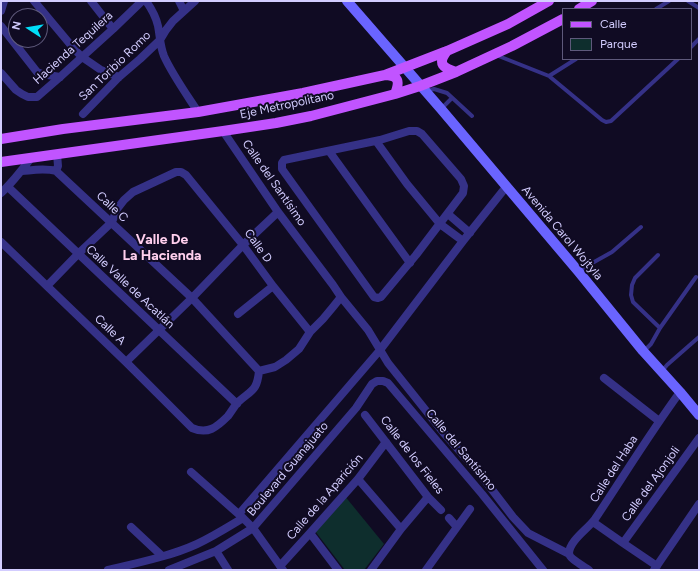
<!DOCTYPE html>
<html>
<head>
<meta charset="utf-8">
<style>
  body { margin:0 }
  #map { position:relative; width:700px; height:571px; overflow:hidden; background:#100b23; font-family:Figtree,sans-serif }
  canvas { display:block }
  .frame { position:absolute; inset:0; border:2px solid #d3cdff; pointer-events:none }
  .legend { position:absolute; left:562px; top:8px; width:130px; height:52px; box-sizing:border-box; background:#100b23; border:1px solid #5e597b; margin:0; padding:5px 7px; list-style:none; font-size:12px; color:#d3cdff }
  .legend li { display:flex; align-items:center; gap:8px; height:20px }
  .legend b { width:20px; border:1px solid #5e597b }
  .north { position:absolute; left:8px; top:8px; width:40px; height:40px; box-sizing:border-box; background:#100b23; border:1px solid #5e597b; border-radius:50%; rotate:282deg; font-size:11px; font-weight:700; line-height:16px; text-align:center; color:#d3cdff }
  .north::after { content:''; display:block; margin:auto; width:14px; height:18px; background:#00ddf8; clip-path:polygon(50% 0,100% 100%,50% 72%,0 100%) }
</style>
</head>
<body>
<div id="map">
<canvas width="700" height="571"></canvas>
<div class="frame"></div>
<ul class="legend">
<li><b style="height:5px;background:#c154ff"></b>Calle</li>
<li><b style="height:11px;background:#0e2e2d"></b>Parque</li>
</ul>
<div class="north">N</div>
</div>
<script>
const ctx = document.querySelector('canvas').getContext('2d');
ctx.lineJoin = 'round';
function paint(path, color) { ctx.fillStyle = color; ctx.fill(path, 'evenodd'); }
function strokePath(path, color, width, dash) { ctx.strokeStyle = color; ctx.lineWidth = width; ctx.lineCap = dash ? 'butt' : 'round'; ctx.setLineDash(dash || []); ctx.stroke(path); }
function write(font, color, halo, rows, align = 'center') {
  ctx.font = font + ' Figtree,sans-serif'; ctx.lineWidth = 4; ctx.setLineDash([]); ctx.textBaseline = 'middle'; ctx.strokeStyle = halo; ctx.fillStyle = color; for (const [text, x, y, turn = 0] of rows) {
    ctx.save(); ctx.translate(x, y); ctx.rotate((+turn || 0) * Math.PI / 180); ctx.textAlign = isNaN(turn) ? turn : align; if (halo) ctx.strokeText(text, 0, 0); ctx.fillText(text, 0, 0); ctx.restore();
  }
}
const green = new Path2D(`
  M344 495 384 544 364 570H345L315 531Z`);
const lane = new Path2D(`
  M688 1 699 8
  M656 9 669 1
  M691 47 699 39
  M496 55 549 76 602 120 606 122 611 121 678 59
  M549 76 576 59
  M426 91 434 89 447 93 472 116
  M441 109 452 98
  M658 255 635 278 632 285 631 295 633 302 660 328
  M578 271 612 252 641 227
  M644 351 651 344 660 328 696 277
  M662 371 667 365 699 337`);
const street = new Path2D(`
  M34 1 75 50 82 57 101 70 119 77
  M91 1 113 29
  M146 1C151 8 156 17 158 26 160 36 160 46 164 56 172 74 187 95 198 112
  M179 1 184 11
  M1 11 4 1
  M1 26 37 72 42 74 60 77
  M1 73 16 90 22 94 28 97H37L60 77 113 29 142 1
  M83 114 119 77 140 59 160 40 166 30 173 21 195 1
  M223 131 278 212 333 285 341 297 333 307 323 319 310 332 299 349 286 360 275 367 259 371
  M409 131H417L422 134 461 179 464 186 463 193 416 255 381 297 378 298 374 297 282 169V163L284 160 380 140Z
  M376 141 407 184 440 224 463 241
  M329 151 410 263
  M22 171C34 170 45 168 56 171L192 298 259 371
  M56 171 58 166 57 154
  M8 187 237 404
  M1 193C13 182 22 170 31 158
  M448 214 470 233
  M1 242 126 362 192 428C208 435 217 427 228 416 231 412 234 407 237 403 251 390 257 392 259 371
  M47 286 78 254 112 222 117 209 124 200 133 192 176 172H181L186 175 243 245 273 286 310 332
  M341 297 368 330 388 363 443 432 480 474 513 517 528 533 569 554
  M238 314 273 286
  M126 362 192 298 243 245 278 212
  M604 378 659 421
  M365 415 428 497 441 510
  M191 472 243 518 253 528 283 570
  M358 479 401 529
  M239 514 380 350 463 241 506 187
  M449 518 457 527
  M593 522 623 543 657 566
  M131 527 162 556
  M310 533 338 570
  M623 543 699 438
  M216 551 228 570
  M280 566 310 533 358 479 386 442
  M108 570C137 563 171 556 197 544 214 536 228 527 243 518
  M169 570 216 551 253 528 356 408 372 384 377 381H383L388 383 482 494 543 570
  M371 570 401 529 428 497
  M426 570 470 509
  M589 570C584 566 569 559 569 553 570 540 588 529 595 519 623 477 650 433 680 392
  M654 570 699 504`);
const secondary = new Path2D(`
  M347 1 441 109 578 271 643 351 680 392 699 415`);
const primary = new Path2D(`
  M579 9 592 1
  M447 51C437 64 443 68 456 72
  M385 75C399 76 400 81 395 94
  M1 139 63 129 198 112 303 93 385 75 447 51 508 24 549 1
  M1 162 223 131 276 123 311 116 395 94 420 86 456 72 512 46 563 19`);
const streetNames = [
  ["Hacienda Tequilera",73,48,-42],
  ["San Toribio Romo",115,66,-44],
  ["Eje Metropolitano",287,105,-12],
  ["Calle del Santísimo",274,183,55],
  ["Calle C",112,207,43],
  ["Avenida Carol Wojtyla",562,233,50],
  ["Calle D",258,246,54],
  ["Calle Valle de Acatlán",130,287,43],
  ["Calle A",110,330,44],
  ["Calle del Santísimo",461,450,50],
  ["Calle de los Fieles",412,455,52],
  ["Boulevard Guanajuato",288,469,-50],
  ["Calle del Haba",614,469,-57],
  ["Calle del Ajonjoli",651,484,-54],
  ["Calle de la Aparición",325,497,-49]
];
const quarterNames = [
  ["Valle De",162,240],
  ["La Hacienda",162,256]
];
paint(green, '#0e2e2d');
strokePath(lane, '#353187', 4);
strokePath(street, '#353187', 8);
strokePath(secondary, '#6a64ff', 10);
strokePath(primary, '#c154ff', 10);
write('12px', '#d3cdff', '#100b23', streetNames);
write('bold 14px', '#ffcfed', '#100b23', quarterNames);
</script>
</body>
</html>
